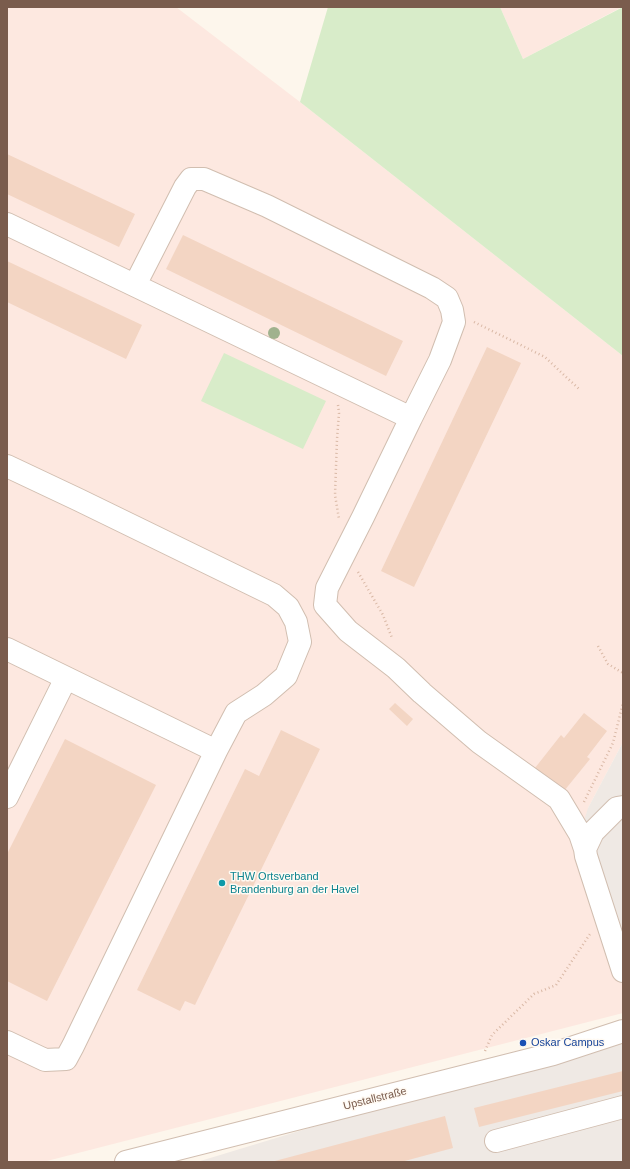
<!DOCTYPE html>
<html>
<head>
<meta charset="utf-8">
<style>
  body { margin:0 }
  #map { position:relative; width:630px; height:1169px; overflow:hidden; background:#fdf6ec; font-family:Helvetica,sans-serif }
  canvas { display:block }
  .frame { position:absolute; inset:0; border:8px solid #7a5c4d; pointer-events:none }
</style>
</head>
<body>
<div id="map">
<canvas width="630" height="1169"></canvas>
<div class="frame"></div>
</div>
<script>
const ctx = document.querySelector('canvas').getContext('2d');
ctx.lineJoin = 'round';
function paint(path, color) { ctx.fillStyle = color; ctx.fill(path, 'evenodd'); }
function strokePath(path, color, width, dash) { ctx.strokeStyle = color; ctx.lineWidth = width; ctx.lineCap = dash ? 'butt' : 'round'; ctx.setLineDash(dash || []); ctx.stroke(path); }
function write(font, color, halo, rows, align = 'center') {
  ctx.font = font + ' Helvetica,sans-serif'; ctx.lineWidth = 3; ctx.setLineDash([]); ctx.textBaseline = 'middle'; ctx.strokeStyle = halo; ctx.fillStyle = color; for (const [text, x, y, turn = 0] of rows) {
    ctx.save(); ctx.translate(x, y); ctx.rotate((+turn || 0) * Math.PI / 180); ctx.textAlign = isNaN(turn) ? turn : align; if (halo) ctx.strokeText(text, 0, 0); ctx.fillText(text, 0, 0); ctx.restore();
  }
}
const commercial = new Path2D(`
  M7 7H176L300 102 623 356V742L588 808 623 971V1013L43 1162H7Z
  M500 7H622L523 59Z`);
const industrial = new Path2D(`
  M623 742V971L580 834 588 808Z
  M623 1031V1162H197L553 1054Z`);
const green = new Path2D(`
  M328 7H500L523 59 623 7V356L300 102Z
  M224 353 326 401 303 449 201 401Z`);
const building = new Path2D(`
  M7 154 135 214 119 247 7 194Z
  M183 235 403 341 386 376 166 269Z
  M7 261 142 325 126 359 7 302Z
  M487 347 521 363 414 587 381 571Z
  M395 703 413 719 407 726 389 709Z
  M584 713 607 731 587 757 590 759 564 791 535 768 561 735 564 738Z
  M281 730 320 749 195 1005 185 1001 180 1011 137 990 245 769 259 776Z
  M65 739 156 785 47 1001 7 981V854Z
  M623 1071V1091L479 1127 474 1108Z
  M445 1116 453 1148 401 1162H271Z`);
const path = new Path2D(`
  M474 322 545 357 580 390
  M338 405 339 413 337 439 335 495 339 519
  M358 572 383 615 392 638
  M598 646 608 664 623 673
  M584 802 613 743 623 703
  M485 1051 492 1035 534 994 556 985 590 934`);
const minor = new Path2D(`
  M7 224 411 418 440 360 454 322 452 310 447 298 432 288 267 206 204 179H191L185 187 135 285
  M411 418 363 517 327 588 325 605 348 631 396 668 422 693 479 742 559 799 580 834 585 849 586 856 623 971
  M7 466 79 500 274 595 288 607 296 622 300 642 286 676 264 695 236 713 216 751 73 1046 66 1059 45 1060 7 1042
  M7 649 216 751
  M7 797 66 678
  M585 849 593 832 617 808 623 807
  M496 1141 623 1107
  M126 1162 553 1054 623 1031`);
const trees = [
  [274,333]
];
const markers = [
  [222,883,4,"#0f9aa8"],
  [523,1043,4,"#1a4fb4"]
];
const cultureNames = [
  ["THW Ortsverband",230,877],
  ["Brandenburg an der Havel",230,890]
];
const transitNames = [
  ["Oskar Campus",531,1043]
];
const streetNames = [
  ["Upstallstraße",375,1099,-14]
];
paint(commercial, '#fde8e0');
paint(industrial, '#efe9e4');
paint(green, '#d8ecc9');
paint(building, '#f3d5c3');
strokePath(minor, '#d1beb0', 24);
strokePath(path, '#d9b8a5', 2.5, [1, 3]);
strokePath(minor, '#fff', 22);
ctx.fillStyle = '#a0b28e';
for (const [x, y] of trees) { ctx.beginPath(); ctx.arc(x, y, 6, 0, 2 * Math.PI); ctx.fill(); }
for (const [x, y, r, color] of markers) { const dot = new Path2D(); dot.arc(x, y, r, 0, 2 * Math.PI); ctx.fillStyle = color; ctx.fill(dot); strokePath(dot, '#fffaf3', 1.5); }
write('11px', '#0d838f', '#fffaf3', cultureNames, 'left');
write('11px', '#164399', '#fffaf3', transitNames, 'left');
write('11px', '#7a5c4d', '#fffaf3', streetNames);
</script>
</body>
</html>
